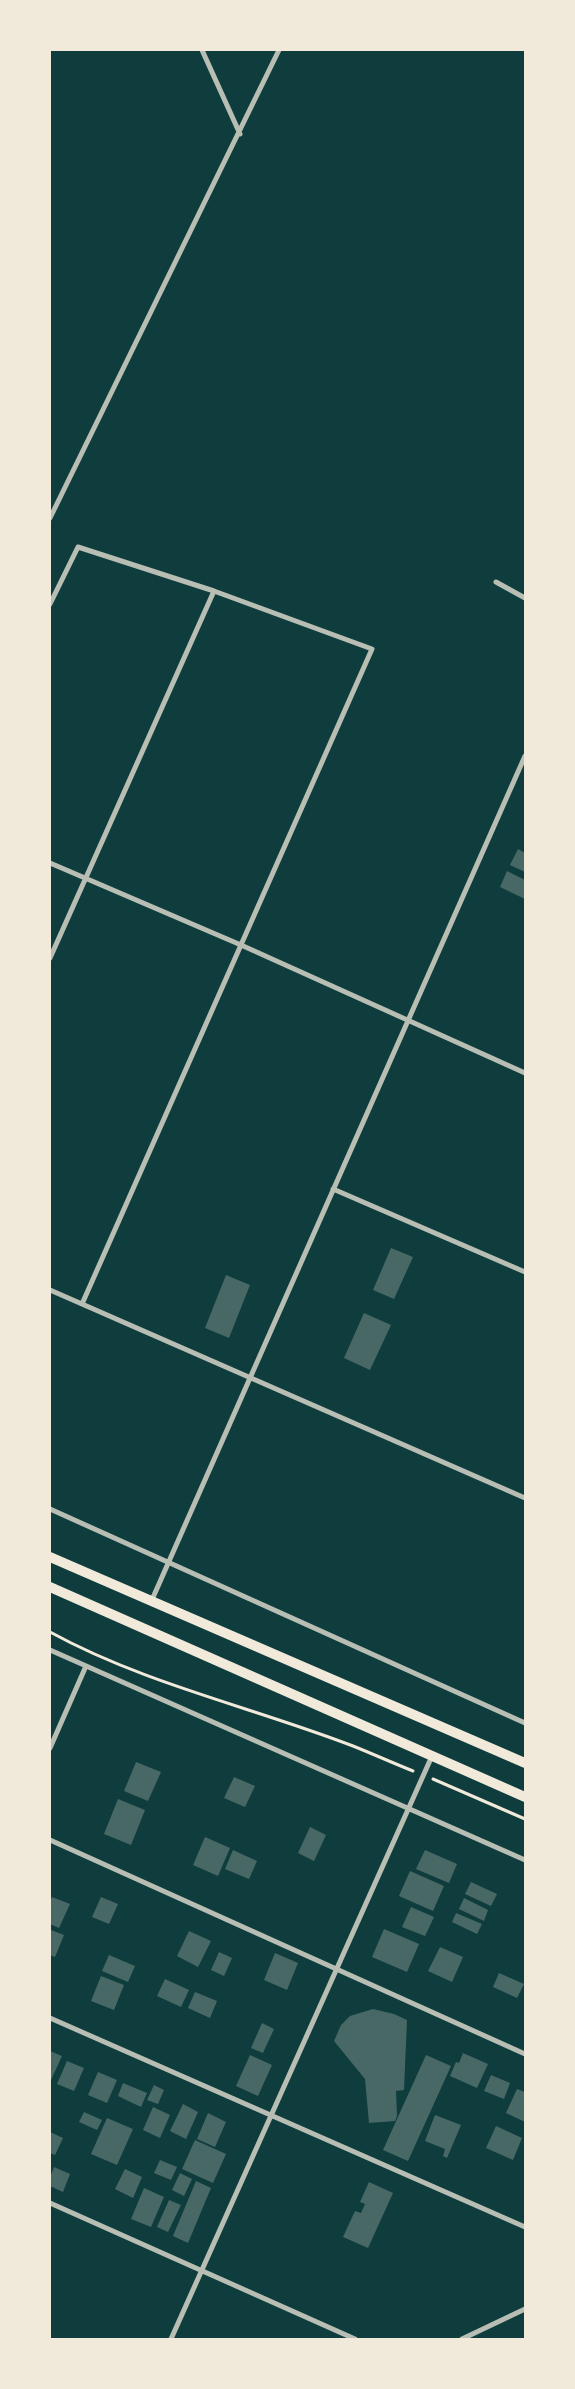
<!DOCTYPE html>
<html>
<head>
<meta charset="utf-8">
<style>
  body { margin:0 }
  #map { position:relative; width:575px; height:2389px; overflow:hidden; background:#0f3d3e; font-family:Rubik,sans-serif }
  canvas { display:block }
  .frame { position:absolute; inset:0; border:51px solid #f1e9da; pointer-events:none }
</style>
</head>
<body>
<div id="map">
<canvas width="575" height="2389"></canvas>
<div class="frame"></div>
</div>
<script>
const ctx = document.querySelector('canvas').getContext('2d');
ctx.lineJoin = 'round';
function paint(path, color) { ctx.fillStyle = color; ctx.fill(path, 'evenodd'); }
function strokePath(path, color, width, dash) { ctx.strokeStyle = color; ctx.lineWidth = width; ctx.lineCap = dash ? 'butt' : 'round'; ctx.setLineDash(dash || []); ctx.stroke(path); }
const building = new Path2D(`
  M518 849 525 853V872L510 865Z
  M507 871 525 880V899L500 887Z
  M391 1248 413 1257 394 1299 373 1290Z
  M226 1275 250 1285 229 1338 205 1328Z
  M364 1313 391 1325 370 1370 344 1358Z
  M136 1762 161 1772 148 1801 124 1791Z
  M234 1777 255 1786 245 1807 224 1798Z
  M118 1799 145 1810 131 1845 104 1834Z
  M310 1827 326 1835 314 1861 298 1853Z
  M205 1837 230 1848 218 1876 193 1865Z
  M233 1850 257 1861 249 1879 225 1869Z
  M425 1850 457 1864 449 1883 416 1869Z
  M410 1871 444 1886 433 1911 399 1896Z
  M471 1882 497 1894 491 1906 465 1894Z
  M52 1897 70 1904 59 1928 50 1924V1902Z
  M101 1897 118 1904 109 1924 92 1917Z
  M464 1898 488 1910 484 1921 459 1909Z
  M411 1907 434 1917 425 1936 402 1927Z
  M456 1913 482 1924 477 1934 452 1922Z
  M384 1929 419 1944 407 1972 372 1957Z
  M51 1930 64 1935 55 1957 50 1955Z
  M189 1931 211 1941 198 1967 177 1956Z
  M440 1947 463 1957 452 1982 428 1971Z
  M219 1952 232 1958 224 1976 211 1970Z
  M275 1953 298 1963 287 1990 264 1980Z
  M109 1955 135 1966 128 1982 102 1971Z
  M499 1973 524 1984 517 1998 493 1987Z
  M101 1976 124 1985 114 2010 91 2001Z
  M165 1979 189 1990 181 2007 157 1996Z
  M195 1992 217 2001 210 2018 188 2008Z
  M373 2009 394 2014 407 2020 404 2090 396 2091 397 2116 395 2121 369 2123 365 2079 334 2041 341 2025 350 2016Z
  M262 2023 274 2029 263 2053 251 2048Z
  M50 2051 62 2056 51 2080 50 2079Z
  M463 2053 488 2064 477 2088 450 2076 456 2062 459 2063Z
  M250 2055 272 2065 258 2096 236 2086Z
  M426 2055 451 2066 408 2161 383 2150Z
  M67 2061 84 2068 74 2091 57 2084Z
  M98 2072 117 2080 107 2103 88 2095Z
  M491 2075 510 2083 504 2099 484 2091Z
  M123 2083 147 2093 141 2107 118 2096Z
  M154 2085 164 2090 158 2104 147 2100Z
  M517 2089 525 2092V2122L506 2113Z
  M183 2104 198 2112 186 2139 170 2131Z
  M153 2107 170 2115 160 2138 143 2130Z
  M84 2112 102 2120 97 2130 79 2122Z
  M208 2113 226 2122 215 2147 197 2139Z
  M435 2115 461 2125 447 2158 443 2156 445 2149 425 2141Z
  M107 2118 133 2129 117 2165 91 2154Z
  M496 2126 522 2138 513 2160 486 2148Z
  M50 2132 63 2138 55 2155 50 2153Z
  M195 2140 226 2154 213 2183 182 2169Z
  M160 2160 177 2167 171 2180 154 2173Z
  M54 2167 70 2174 63 2192 50 2186V2177Z
  M125 2169 142 2177 133 2198 115 2189Z
  M180 2173 192 2179 184 2196 172 2190Z
  M196 2181 211 2188 188 2243 173 2236Z
  M369 2182 393 2193 368 2248 343 2237 355 2211 361 2213 365 2204 360 2202Z
  M144 2188 164 2197 151 2227 131 2219Z
  M169 2200 181 2205 168 2232 157 2227Z`);
const path = new Path2D(`
  M50 1632C145 1684 252 1707 353 1746 373 1754 393 1763 413 1771
  M433 1779 525 1819`);
const minor = new Path2D(`
  M202 50 240 134
  M50 518 279 50
  M496 582 525 598
  M50 604 78 547 214 591 372 649 82 1304
  M50 863 241 945 525 1073
  M50 958 214 591
  M333 1189 525 1272
  M50 1290 525 1498
  M50 1509 525 1723
  M151 1602 525 756
  M50 1650 525 1860
  M50 1748 86 1666
  M50 1840 525 2054
  M50 2018 525 2227
  M50 2203 355 2339
  M171 2339 432 1756
  M462 2339 525 2309`);
const secondary = new Path2D(`
  M50 1557 525 1763
  M50 1587 525 1797`);
paint(building, '#486865');
strokePath(path, '#f1e9da', 3);
strokePath(minor, '#b8beb3', 5);
strokePath(secondary, '#f1e9da', 10);
</script>
</body>
</html>
